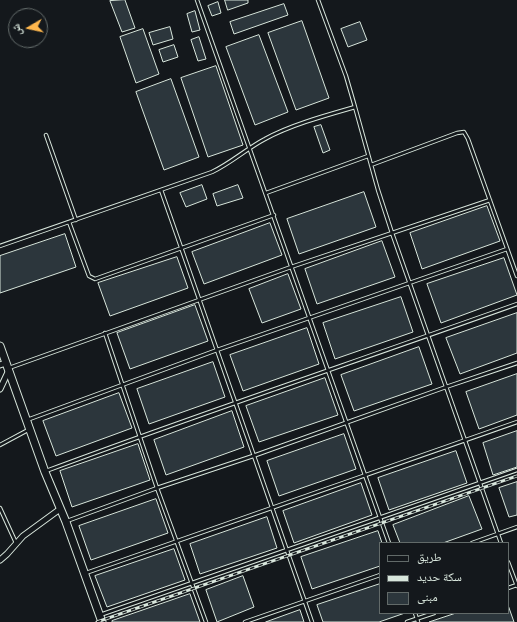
<!DOCTYPE html>
<html>
<head>
<meta charset="utf-8">
<style>
  body { margin:0 }
  #map { position:relative; width:517px; height:622px; overflow:hidden; background:#14181c; font-family:Spectral,"Noto Naskh Arabic",serif }
  canvas { display:block }
  .legend { position:absolute; left:379px; top:542px; width:130px; height:72px; box-sizing:border-box; background:#14181c; border:1px solid #626a69; margin:0; padding:5px 7px; list-style:none; font-size:12px; color:#d8e6dc }
  .legend li { display:flex; align-items:center; gap:8px; height:20px }
  .legend b { width:20px; border:1px solid #626a69 }
  .north { position:absolute; left:8px; top:8px; width:40px; height:40px; box-sizing:border-box; background:#14181c; border:1px solid #626a69; border-radius:50%; rotate:261deg; font-size:11px; font-weight:700; line-height:16px; text-align:center; color:#d8e6dc }
  .north::after { content:''; display:block; margin:auto; width:14px; height:18px; background:#ffb74d; clip-path:polygon(50% 0,100% 100%,50% 72%,0 100%) }
</style>
</head>
<body>
<div id="map">
<canvas width="517" height="622"></canvas>
<ul class="legend">
<li><b style="height:5px;background:#14181c"></b>طريق</li>
<li><b style="height:5px;background:#d8e6dc"></b>سكة حديد</li>
<li><b style="height:11px;background:#2c363c"></b>مبنى</li>
</ul>
<div class="north">ش</div>
</div>
<script>
const ctx = document.querySelector('canvas').getContext('2d');
ctx.lineJoin = 'round';
function paint(path, color) { ctx.fillStyle = color; ctx.fill(path, 'evenodd'); }
function strokePath(path, color, width, dash) { ctx.strokeStyle = color; ctx.lineWidth = width; ctx.lineCap = dash ? 'butt' : 'round'; ctx.setLineDash(dash || []); ctx.stroke(path); }
const building = new Path2D(`
  M125 0 135 28 122 32 110 1Z
  M225 0H248V3L228 10Z
  M218 2 221 13 212 16 208 6Z
  M284 4 288 15 234 34 230 22Z
  M195 11 200 30 192 32 187 14Z
  M302 21 329 98 296 110 268 33Z
  M360 22 367 40 348 47 341 29Z
  M170 27 173 39 153 45 149 33Z
  M143 29 159 74 136 83 120 37Z
  M259 35 288 112 255 125 226 47Z
  M199 37 206 59 198 61 191 40Z
  M174 45 178 57 163 62 159 50Z
  M216 66 243 145 208 157 181 78Z
  M171 79 199 157 164 170 136 92Z
  M321 125 330 150 323 153 314 127Z
  M202 185 207 199 186 207 180 193Z
  M238 185 243 198 217 206 213 194Z
  M364 192 376 227 299 254 287 219Z
  M487 206 500 241 422 269 410 233Z
  M270 223 282 255 204 284 192 252Z
  M65 234 76 267 0 293V256Z
  M382 241 395 277 317 304 305 269Z
  M177 257 188 288 110 316 98 283Z
  M504 258 517 295 441 323 427 284Z
  M288 274 301 309 262 323 249 289Z
  M401 297 413 332 335 359 323 323Z
  M195 305 208 341 130 369 117 333Z
  M517 313V353L460 374 446 338Z
  M307 328 319 364 243 391 230 355Z
  M419 347 432 384 354 411 341 375Z
  M213 362 225 397 149 424 137 389Z
  M517 374V415L479 429 466 392Z
  M325 378 338 415 259 442 246 406Z
  M119 393 132 428 56 456 43 421Z
  M232 411 244 447 166 475 154 440Z
  M517 431V467L493 475 483 443Z
  M344 434 356 469 279 496 267 461Z
  M138 444 150 480 72 507 60 471Z
  M456 451 467 483 389 510 378 478Z
  M517 482V515L509 517 499 488Z
  M361 483 372 515 294 543 283 511Z
  M469 496 482 529 443 543H400L393 525Z
  M156 499 168 533 91 560 79 526Z
  M267 517 277 548 200 574 190 544Z
  M378 531 382 543H380V566L312 589 301 557Z
  M174 549 185 580 107 607 95 576Z
  M243 576 254 607 217 622 206 590Z
  M380 584V613H405L379 622H323L317 605Z
  M190 594 200 622H112V621Z
  M508 605 514 622H429L456 613H508Z
  M300 610 304 622H266Z`);
const lane = new Path2D(`
  M197 0C262 181 324 362 389 543
  M355 107 378 190 392 233 501 543
  M46 135 76 220
  M371 165 457 133 464 132 468 139 517 276
  M161 190 312 622
  M266 193 368 156
  M69 222 89 276 95 279 274 215
  M0 246 212 172C231 163 246 149 265 139 290 125 327 115 355 107L346 76 318 0
  M105 333 157 488 206 622
  M9 368 291 267 490 200
  M27 420 217 350 507 249
  M0 445 28 430
  M46 471C202 413 360 360 517 304
  M0 508 16 543
  M67 521 157 488 253 456 446 387 517 363
  M472 543 517 527
  M508 562 517 586
  M86 573 517 422
  M508 588 517 585
  M415 613 418 622
  M100 615 517 470
  M245 622 380 575
  M407 622 434 613`);
const street = new Path2D(`
  M0 365 6 363
  M0 389 9 370
  M0 560 7 554 23 536 60 509`);
const secondary = new Path2D(`
  M0 346 45 472 66 522 102 622`);
const rail = new Path2D(`
  M97 622 517 476`);
paint(building, '#2c363c');
strokePath(building, '#d8e6dc', 1);
strokePath(lane, '#d8e6dc', 4.5);
strokePath(street, '#d8e6dc', 7);
strokePath(secondary, '#d8e6dc', 9);
strokePath(lane, '#14181c', 2.5);
strokePath(street, '#14181c', 5);
strokePath(secondary, '#14181c', 7);
strokePath(rail, '#d8e6dc', 3);
strokePath(rail, '#14181c', 1.5, [4.5]);
</script>
</body>
</html>
